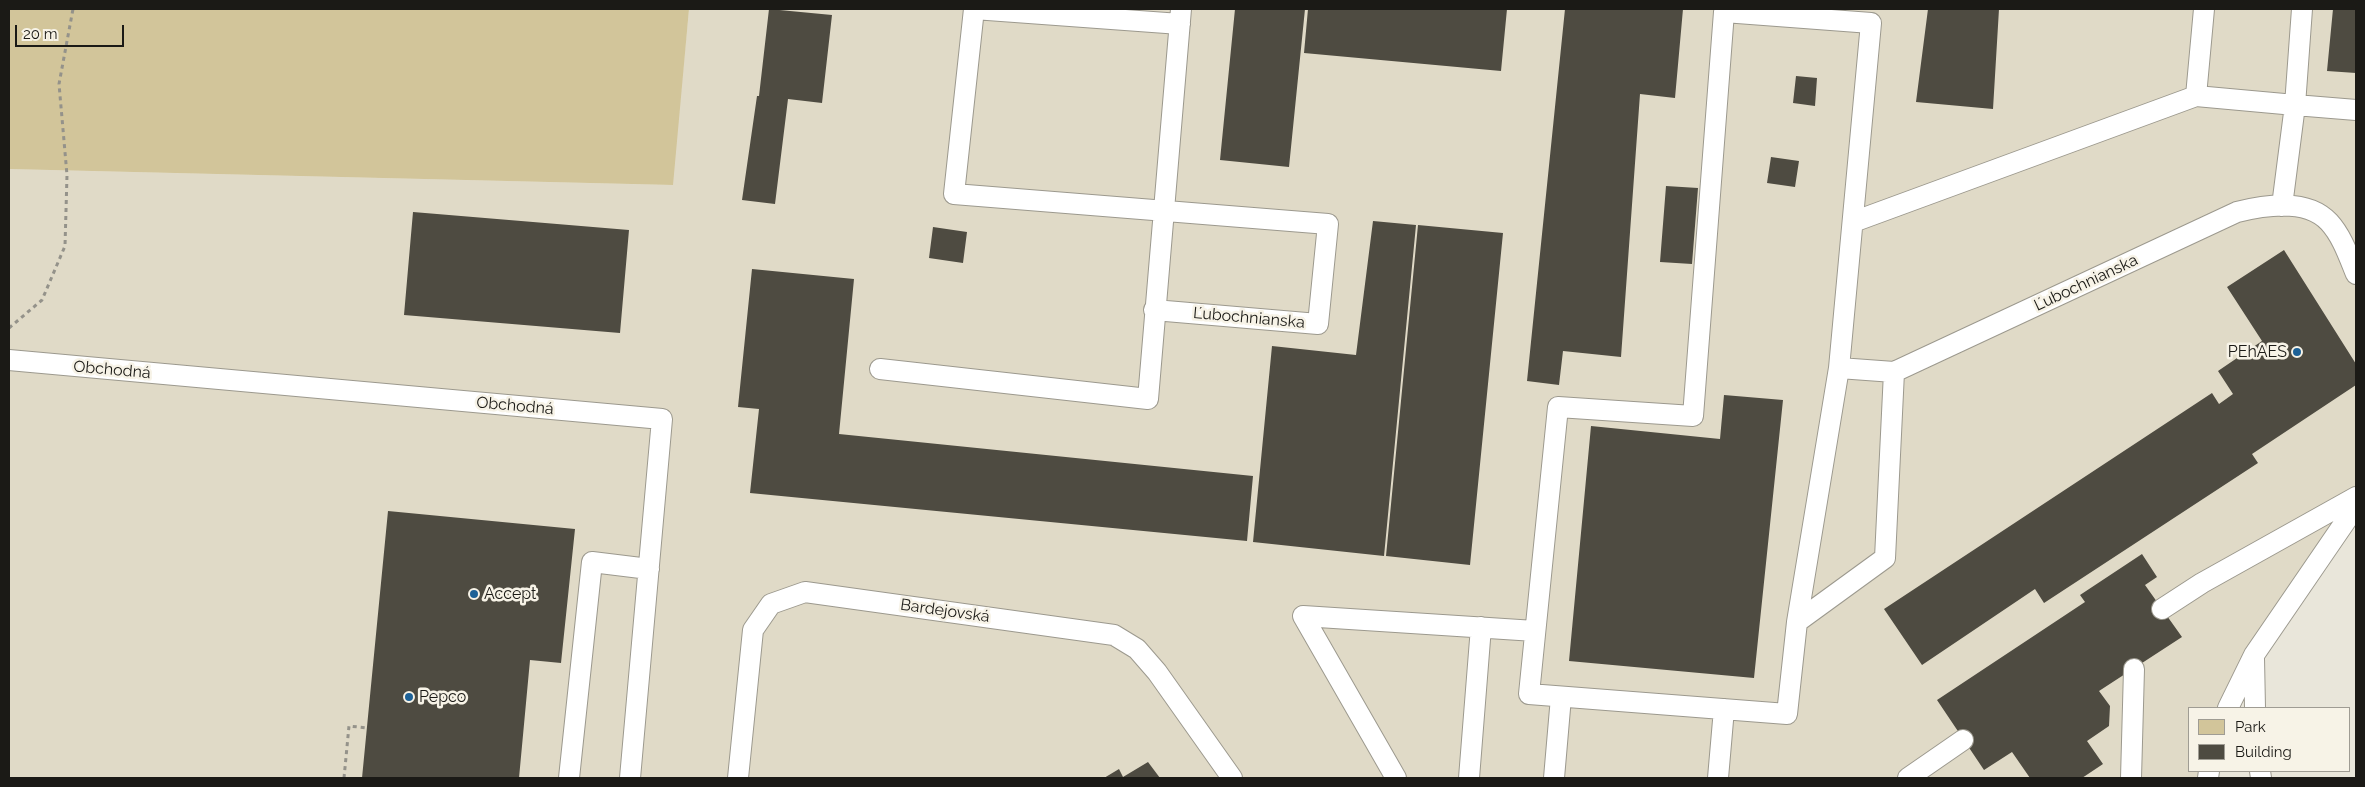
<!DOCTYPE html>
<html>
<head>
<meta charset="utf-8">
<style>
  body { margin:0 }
  #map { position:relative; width:2365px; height:787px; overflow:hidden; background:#e9e6da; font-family:Raleway,sans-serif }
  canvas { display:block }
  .frame { position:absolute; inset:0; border:10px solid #1b1a16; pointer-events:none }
  .legend { position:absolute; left:2188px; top:707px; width:162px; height:65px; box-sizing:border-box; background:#f7f3e7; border:1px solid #9f9c93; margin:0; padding:6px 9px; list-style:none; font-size:15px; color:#1b1a16 }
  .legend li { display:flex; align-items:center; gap:10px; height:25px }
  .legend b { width:25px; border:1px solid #9f9c93 }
  .scale { position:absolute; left:15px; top:25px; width:109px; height:22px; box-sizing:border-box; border:2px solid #1b1a16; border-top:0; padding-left:6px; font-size:15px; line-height:18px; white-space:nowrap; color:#1b1a16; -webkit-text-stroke:4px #f7f3e7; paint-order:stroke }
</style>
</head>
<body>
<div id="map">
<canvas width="2365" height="787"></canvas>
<div class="frame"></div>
<ul class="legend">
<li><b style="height:14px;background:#d2c59a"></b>Park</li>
<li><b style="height:14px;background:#4e4b41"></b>Building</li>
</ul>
<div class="scale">20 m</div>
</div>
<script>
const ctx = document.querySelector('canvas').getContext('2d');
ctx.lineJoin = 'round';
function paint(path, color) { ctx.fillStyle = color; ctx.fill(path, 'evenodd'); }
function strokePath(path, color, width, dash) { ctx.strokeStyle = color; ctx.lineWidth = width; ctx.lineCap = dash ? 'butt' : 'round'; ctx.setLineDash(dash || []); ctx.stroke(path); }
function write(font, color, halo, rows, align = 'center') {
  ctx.font = font + ' Raleway,sans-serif'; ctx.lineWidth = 5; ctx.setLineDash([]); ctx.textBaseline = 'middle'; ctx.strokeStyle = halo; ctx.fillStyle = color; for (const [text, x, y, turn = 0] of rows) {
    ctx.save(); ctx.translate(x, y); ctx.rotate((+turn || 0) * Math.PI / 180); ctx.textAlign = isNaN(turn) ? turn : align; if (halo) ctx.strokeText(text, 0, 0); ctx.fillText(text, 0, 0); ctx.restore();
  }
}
const built = new Path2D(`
  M689 9H2356V494L2297 574 2251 659 2240 708H2189V771H2212L2208 778H9V169L672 185Z`);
const green = new Path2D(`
  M9 9H689L673 185 9 169Z`);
const building = new Path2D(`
  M769 9 832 15 822 103 788 99 775 204 742 200 757 96H759Z
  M1235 9H1305L1289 167 1220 160Z
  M1308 9H1507L1501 71 1304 53Z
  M1565 9H1683L1675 98 1640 94 1621 357 1563 351 1559 385 1527 381Z
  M1928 9H1999L1993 109 1916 102Z
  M2333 9H2356V73L2327 71Z
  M1796 76 1817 78 1815 106 1793 103Z
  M1771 157 1799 161 1795 187 1767 183Z
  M1666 186 1698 188 1692 264 1660 262Z
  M413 212 629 230 620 333 404 315Z
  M1373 221 1416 225 1384 556 1253 542 1272 346 1356 355Z
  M1418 225 1503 233 1470 565 1386 556Z
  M933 227 967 232 963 263 929 258Z
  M2284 250 2356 364V385L2252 454 2258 463 2044 603 2035 589 1922 665 1884 609 2212 393 2219 404 2233 394 2218 371 2262 341 2227 287Z
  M752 269 854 279 839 434 1253 476 1247 541 750 493 759 409 738 407Z
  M1724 395 1783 400 1754 678 1569 661 1591 426 1720 439Z
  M388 511 575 529 561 663 530 660 519 778H362Z
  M2142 554 2157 577 2145 585 2182 637 2099 691 2110 706 2109 726 2087 741 2103 764 2082 778H2030L2012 752 1984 770 1937 700 2085 602 2080 595Z
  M1148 762 1160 778H1104L1119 769 1123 777Z`);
const path = new Path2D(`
  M9 328 42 300 65 246 67 175 59 84 73 9
  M344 778 349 726 367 728`);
const service = new Path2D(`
  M974 9 954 194 1328 224 1318 324 1154 310
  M974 9 1180 24
  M2204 9 2196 96 2295 105 2302 9
  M2282 206 2295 105 2356 110
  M1853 222 2196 96
  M9 360 662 419 630 778
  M880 369 1148 399 1181 9
  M1894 372 1885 558 1797 622 1787 714 1529 694 1558 407 1693 416 1724 12 1871 23 1839 368 1894 372 2237 212C2265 205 2307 198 2329 222 2342 236 2349 257 2356 274
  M2162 609 2202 583 2356 497
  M1797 622 1839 368
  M2254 658 2255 708
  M2228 708 2254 655 2356 506
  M2260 771 2261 778
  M569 778 592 562 649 569
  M738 778 753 630 771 604 805 592 1114 635 1137 649 1157 672 1232 778
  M1396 778 1303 616 1535 631
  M1469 778 1481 627
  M1554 778 1561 697
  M1718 778 1724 709
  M1908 778 1963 740
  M2131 778 2134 669
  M2208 778 2209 771`);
const markers = [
  [2297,352,5,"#1d6196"],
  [474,594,5,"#1d6196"],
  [409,697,5,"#1d6196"]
];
const streetNames = [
  ["Ľubochnianska",2086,283,-25],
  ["Ľubochnianska",1249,318,5],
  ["Obchodná",112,370,5],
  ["Obchodná",515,406,5],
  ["Bardejovská",945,611,8]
];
const poiNames = [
  ["PEhAES",2287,352,"right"],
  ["Accept",484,594],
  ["Pepco",419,697]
];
paint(built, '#e0dac7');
paint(green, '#d2c59a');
paint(building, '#4e4b41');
strokePath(service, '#9c998e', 22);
strokePath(path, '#94928a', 3, [4, 4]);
strokePath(service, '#fff', 20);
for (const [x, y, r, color] of markers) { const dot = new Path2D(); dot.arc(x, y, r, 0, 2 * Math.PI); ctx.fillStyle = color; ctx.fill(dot); strokePath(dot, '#f7f3e7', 2); }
write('16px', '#1b1a16', '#f7f3e7', streetNames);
write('16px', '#1b1a16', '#f7f3e7', poiNames, 'left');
</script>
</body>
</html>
